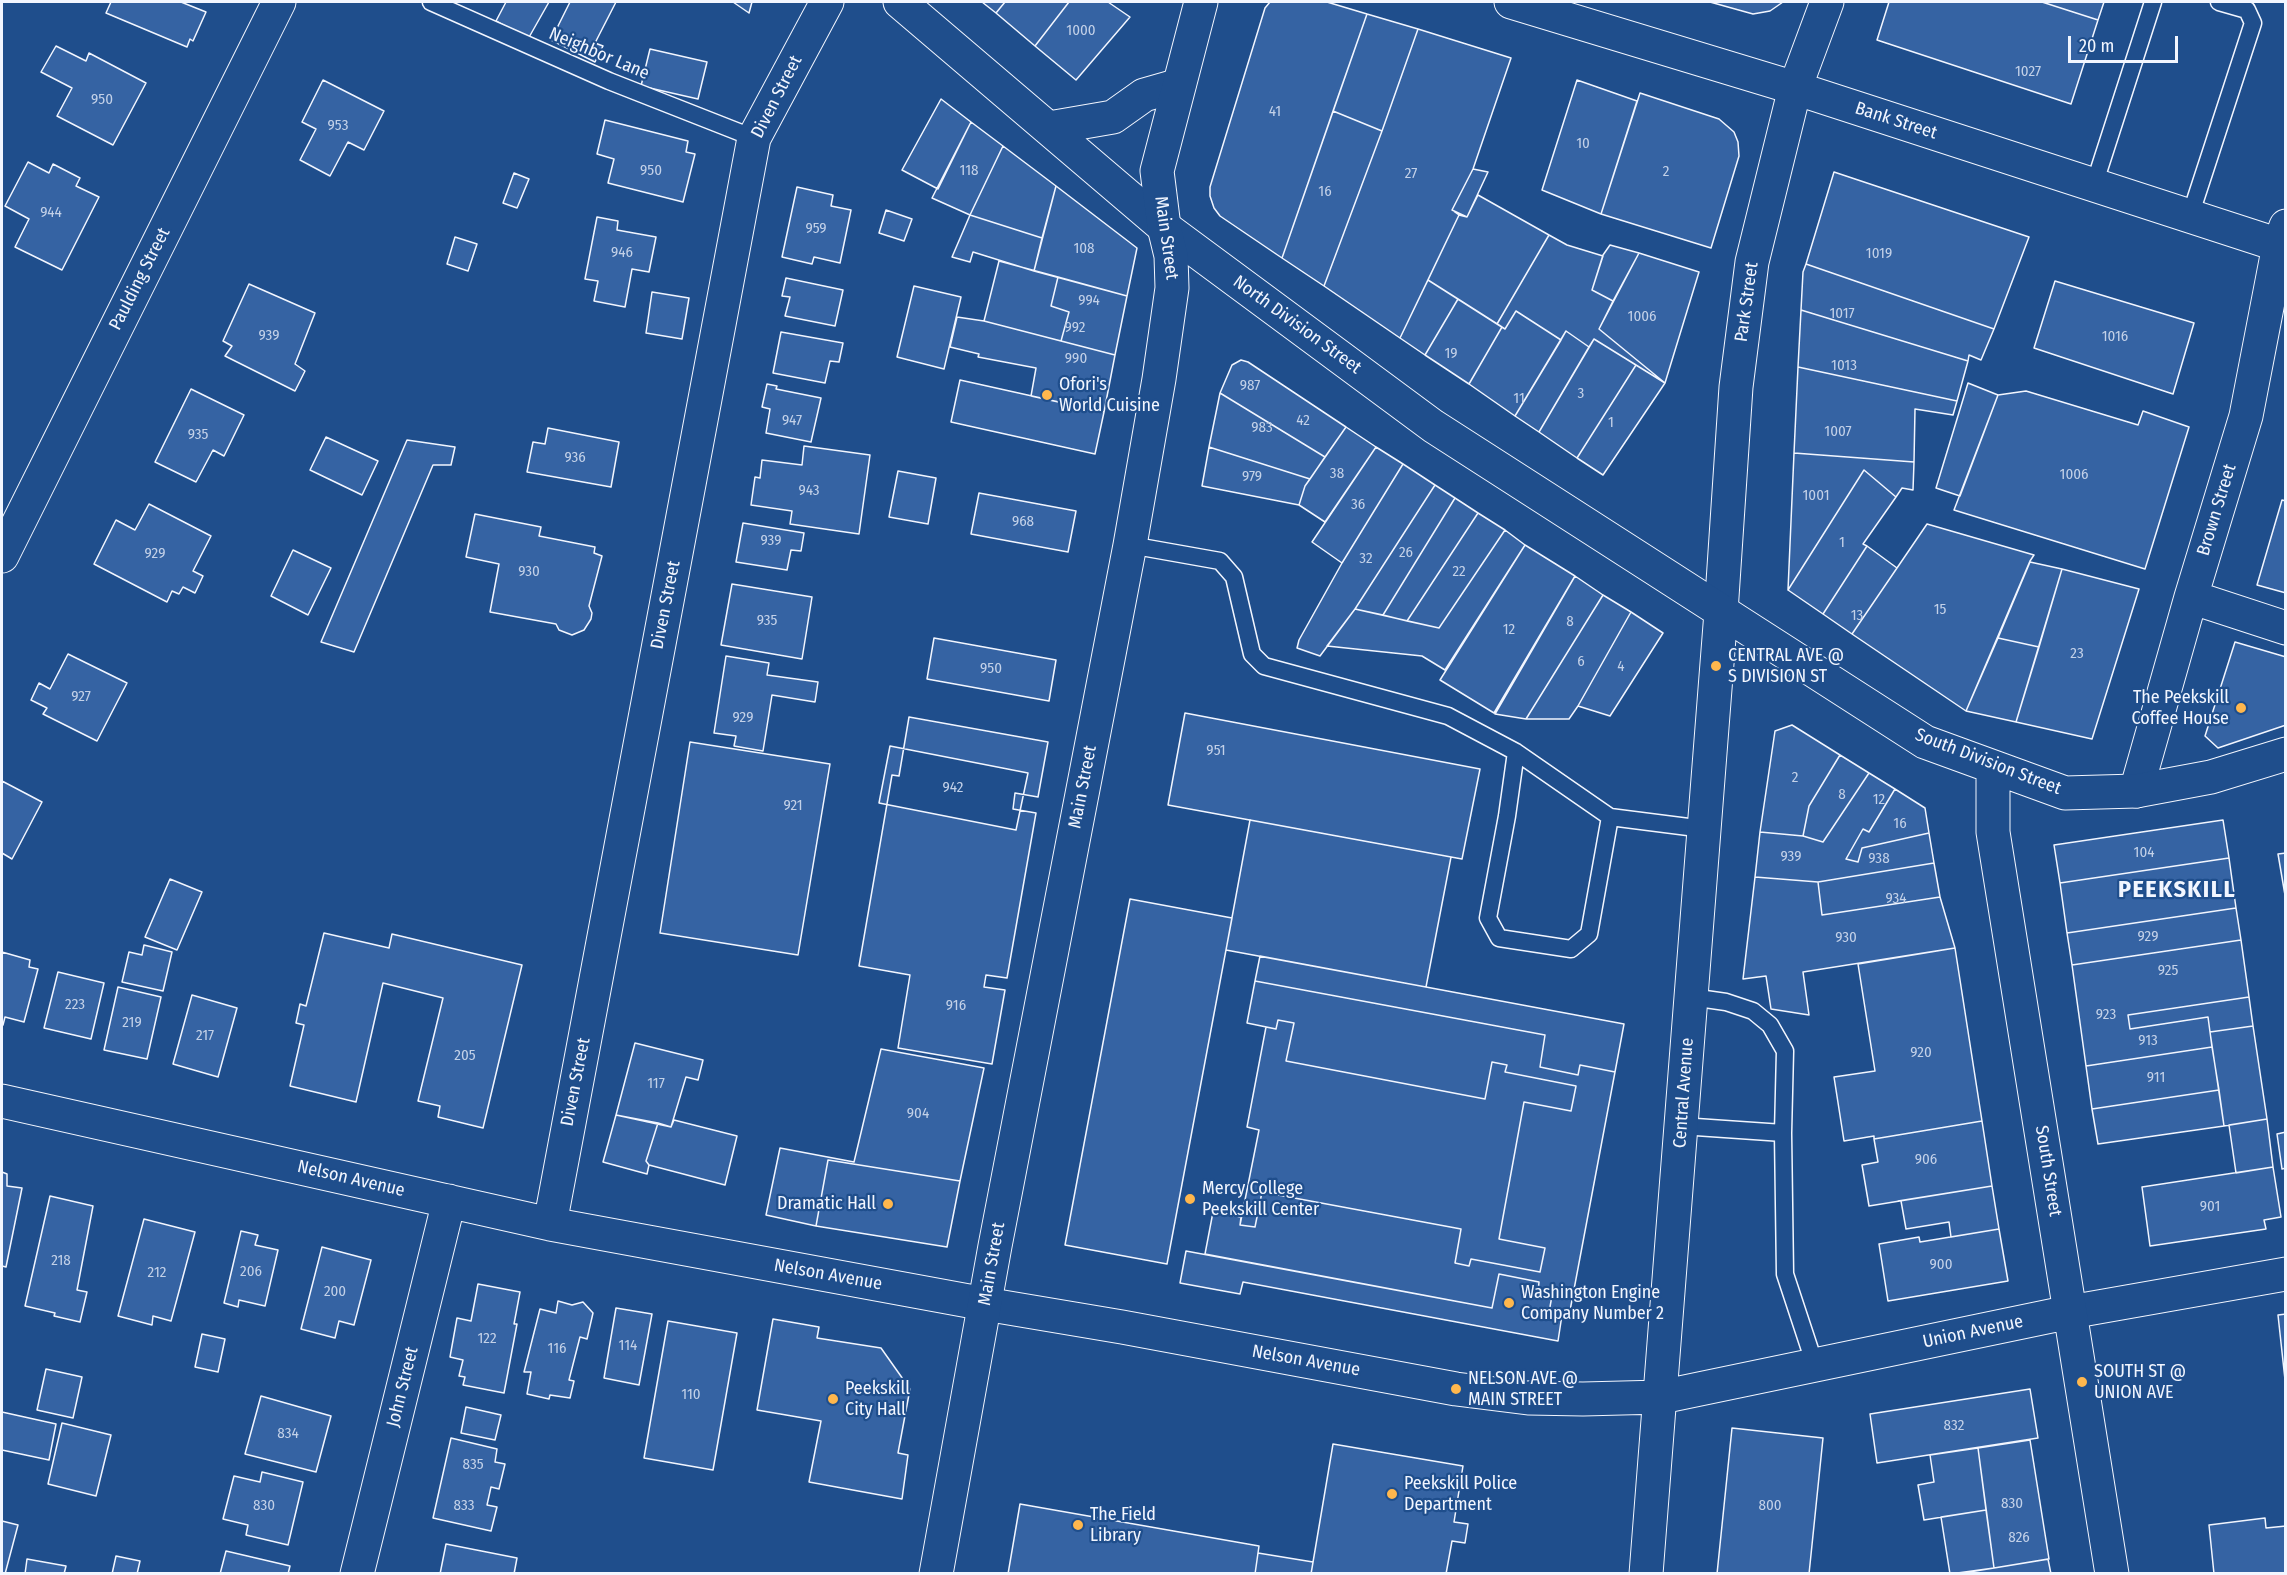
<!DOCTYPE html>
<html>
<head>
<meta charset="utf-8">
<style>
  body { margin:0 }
  #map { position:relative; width:2287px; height:1575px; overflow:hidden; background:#1f4e8c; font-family:"Fira Sans Condensed",sans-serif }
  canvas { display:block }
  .frame { position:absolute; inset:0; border:3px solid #f2f6ff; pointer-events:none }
  .scale { position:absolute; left:2068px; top:36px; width:110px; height:27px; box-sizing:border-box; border:3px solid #f2f6ff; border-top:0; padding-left:8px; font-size:18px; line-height:21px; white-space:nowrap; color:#f2f6ff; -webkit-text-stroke:4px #1f4e8c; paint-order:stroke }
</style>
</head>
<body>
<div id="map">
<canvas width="2287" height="1575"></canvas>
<div class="frame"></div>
<div class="scale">20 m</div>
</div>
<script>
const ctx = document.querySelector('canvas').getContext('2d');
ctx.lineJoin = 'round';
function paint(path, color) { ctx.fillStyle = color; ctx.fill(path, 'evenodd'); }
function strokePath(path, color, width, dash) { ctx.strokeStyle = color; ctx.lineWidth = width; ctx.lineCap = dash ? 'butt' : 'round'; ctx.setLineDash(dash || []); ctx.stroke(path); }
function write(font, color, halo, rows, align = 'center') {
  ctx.font = font + ' "Fira Sans Condensed",sans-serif'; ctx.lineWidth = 4.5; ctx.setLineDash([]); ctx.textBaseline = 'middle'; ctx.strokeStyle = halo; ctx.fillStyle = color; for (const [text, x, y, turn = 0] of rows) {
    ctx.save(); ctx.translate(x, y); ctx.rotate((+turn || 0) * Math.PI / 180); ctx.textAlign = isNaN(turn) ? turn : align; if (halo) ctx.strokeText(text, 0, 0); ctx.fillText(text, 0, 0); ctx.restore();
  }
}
const building = new Path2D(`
  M111 2H181L206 12 193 41 190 39 187 47 106 13Z
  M506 2H549L528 39 496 21Z
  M570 2H616L595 43 603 46 595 62 551 40Z
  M733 2H752L749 13Z
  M982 2H1005L996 13Z
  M1005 2H1069L1035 46 996 13Z
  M1069 2H1108L1130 17 1076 80 1035 46Z
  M1270 2H1327L1367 14 1282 258 1220 216 1214 208 1210 196V187L1265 8Z
  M1710 2H1783L1770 11 1753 14Z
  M1889 2H2042L2098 20 2071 104 1877 40Z
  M2042 2H2104L2098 20Z
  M1367 14 1418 29 1382 131 1333 111Z
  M1418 29 1511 58 1473 169 1452 210 1459 215 1400 338 1324 286 1382 131Z
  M56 46 86 61 89 53 146 83 113 145 57 116 72 88 41 72Z
  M650 49 707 62 698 99 641 86Z
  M323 80 384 111 364 150 348 142 330 176 300 160 316 129 302 122Z
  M1577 80 1637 101 1601 214 1542 190Z
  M1640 93 1719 119 1734 132 1738 142 1739 156 1711 248 1601 214Z
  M941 99 971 122 938 189 902 170Z
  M1333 111 1382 131 1324 286 1282 258Z
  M605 120 688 141 686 152 695 154 683 202 608 183 614 159 597 154Z
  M971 122 1003 146 970 215 932 198Z
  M1003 146 1056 186 1042 238 970 215Z
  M28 162 49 173 53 164 80 178 76 186 99 197 62 270 15 247 29 219 5 206Z
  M1473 169 1488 172 1467 217 1452 210Z
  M1834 172 2029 237 1994 329 1806 264Z
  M514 173 529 179 517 208 503 203Z
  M1056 186 1137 248 1127 296 1034 271Z
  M797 187 833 195 831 206 851 210 840 263 814 257 812 264 782 257Z
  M1478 195 1549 235 1497 324 1428 280 1459 215 1467 217Z
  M886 210 912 219 904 241 879 233Z
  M970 215 1042 238 1034 271 973 252 970 262 952 257Z
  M597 217 618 221 617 230 656 237 649 272 632 269 625 307 594 301 598 281 585 279Z
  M1549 235 1567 245 1603 256 1592 290 1613 301 1599 329 1665 383 1594 339 1589 347 1566 331 1561 340 1516 311 1505 329 1497 324Z
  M455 237 477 244 468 271 447 264Z
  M1610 245 1639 253 1613 301 1592 290 1603 255Z
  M1639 253 1699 272 1665 383 1599 329Z
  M999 261 1058 277 1051 306 1069 312 1061 341 984 321Z
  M1806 264 1994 329 1981 360 1969 355 1968 361 1801 310 1803 272Z
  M1058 277 1127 296 1115 355 1061 341 1069 312 1051 306Z
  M786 278 843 290 835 326 785 316 790 297 782 296Z
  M1428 280 1458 299 1425 355 1400 338Z
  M2055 281 2194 323 2173 394 2034 348Z
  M249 284 315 313 295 364 305 371 295 391 225 356 232 346 223 341Z
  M914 286 961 297 944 369 897 357Z
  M652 292 689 298 682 339 646 333Z
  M1458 299 1502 327 1469 384 1425 355Z
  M1801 310 1968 361 1957 401 1798 367Z
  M1516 311 1561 340 1515 416 1469 384 1502 327 1505 329Z
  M957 317 984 321 1115 355 1104 412 1031 396 1036 368 978 357 979 354 950 347Z
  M1566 331 1589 347 1539 432 1515 416Z
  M781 332 843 343 839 362 830 361 825 383 773 373Z
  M1594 339 1636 365 1577 458 1539 432Z
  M1241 360 1248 362 1346 427 1325 457 1220 393 1232 365Z
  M1636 365 1665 383 1603 475 1577 458Z
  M1798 367 1957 401 1953 415 1915 409 1914 462 1794 453Z
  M960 380 1104 412 1095 454 951 422Z
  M1968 383 1998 395 1960 496 1936 488Z
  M767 384 777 386 776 389 821 398 811 442 766 433 770 409 762 407Z
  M191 389 244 415 224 456 213 450 196 482 155 462Z
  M2026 391 2138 425 2143 411 2189 427 2145 569 1954 510 1998 395Z
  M1220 393 1325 457 1310 479 1209 447Z
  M1346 427 1376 447 1325 522 1299 505 1305 486Z
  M548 428 619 442 611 487 527 472 533 442 545 444Z
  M326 437 378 461 362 495 310 470Z
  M407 440 455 447 451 465H433L354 652 321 642Z
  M804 446 870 455 859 534 790 524 792 511 751 505 755 477 760 478 762 460 802 465Z
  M1209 447 1310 479 1305 486 1299 505 1202 486Z
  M1376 447 1403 464 1342 563 1312 542Z
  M1794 453 1914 462 1913 490 1902 488 1896 497 1864 470 1788 590Z
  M1403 464 1435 485 1355 609 1320 656 1297 648 1299 640 1342 563Z
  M1864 470 1896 497 1863 544 1867 546 1823 614 1788 590Z
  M898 471 936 478 928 524 889 517Z
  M1435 485 1455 498 1383 615 1355 609Z
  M979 493 1076 511 1068 552 971 534Z
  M1455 498 1478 513 1407 621 1383 615Z
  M2282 500 2286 501V593L2257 585Z
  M149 504 211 536 193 571 203 576 195 593 183 587 179 594 172 591 167 602 94 564 116 520 135 530Z
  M1478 513 1505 530 1439 628 1407 621Z
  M475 514 541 527 539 536 595 547 594 553 602 556 589 606 592 613 591 619 584 630 572 635 559 630 556 624 490 612 499 564 466 557Z
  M743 523 804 533 801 551 791 550 787 570 736 562Z
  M1927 524 2034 555 2030 561 1966 711 1852 634Z
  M1505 530 1525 545 1445 670 1422 656 1327 646 1355 609 1439 628Z
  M1525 545 1575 576 1494 713 1440 680Z
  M1867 546 1897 568 1852 634 1823 614Z
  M293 550 331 568 308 615 271 596Z
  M2030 562 2062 569 2039 647 1998 638Z
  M2062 569 2139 589 2092 739 2016 722Z
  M1575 576 1603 595 1526 719 1495 714Z
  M732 584 812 597 802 659 721 645Z
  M1603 595 1631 612 1578 706 1569 719H1526Z
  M1631 612 1663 633 1610 716 1578 706Z
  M934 638 1056 660 1049 701 927 679Z
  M1998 638 2039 647 2016 722 1966 711Z
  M2235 642 2286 657V725L2218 748 2205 736Z
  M68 654 127 683 97 741 43 714 47 708 31 700 39 683 50 689Z
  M726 656 769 663 767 675 818 682 815 702 772 695 763 751 734 746 736 736 714 733Z
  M1185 713 1480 769 1462 859 1168 805Z
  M909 717 1048 742 1038 797 1015 793 1013 809 1036 813 1007 978 986 975 984 987 1005 990 992 1064 898 1048 910 975 859 966 892 775 899 776Z
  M1792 725 1840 755 1809 806 1803 836 1760 832 1775 731Z
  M690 742 830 764 798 955 660 933Z
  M890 746 1028 773 1016 830 879 803Z
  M1840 755 1869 773 1823 842 1803 836 1809 806Z
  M1869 773 1895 789 1869 832 1863 829 1846 859 1858 862 1862 848 1929 833 1934 863 1818 882 1755 877 1760 832 1803 836 1823 842Z
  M2 781 42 802 12 859 2 853Z
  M1895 789 1925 808 1929 833 1862 848 1858 862 1846 859 1863 829 1869 832Z
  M1250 820 1451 857 1426 987 1226 950Z
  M2223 820 2229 858 2060 883 2054 845Z
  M2286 853V901L2278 854Z
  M2229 858 2236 908 2067 933 2060 883Z
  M1934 863 1940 897 1822 915 1818 882Z
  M1755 877 1818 882 1822 915 1940 897 1955 948 1803 972 1809 1015 1771 1009 1766 976 1743 979Z
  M170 879 202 892 177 950 145 937Z
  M1130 899 1232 918 1167 1264 1065 1245Z
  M2236 908 2241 940 2072 965 2067 933Z
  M324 933 389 948 392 934 522 965 483 1128 438 1117 440 1106 418 1101 443 998 383 983 356 1102 290 1086 304 1025 296 1023 300 1004 306 1006Z
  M2241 940 2249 997 2128 1015 2130 1029 2208 1017 2212 1047 2086 1066 2072 965Z
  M144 945 172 952 163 991 122 982 129 952 142 955Z
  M1955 948 1982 1121 1874 1139V1136L1844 1141 1834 1077 1875 1071 1858 964Z
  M2 952 30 960 29 967 38 969 24 1022 5 1017 3 1025H2Z
  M1260 956 1624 1024 1615 1072 1580 1065 1578 1075 1540 1067 1545 1035 1255 981Z
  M58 972 104 983 91 1039 44 1028Z
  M1255 981 1545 1035 1540 1067 1578 1075 1580 1065 1615 1072 1569 1316 1549 1312 1552 1296 1538 1293 1539 1282 1499 1274 1492 1308 1205 1254 1213 1212 1241 1217 1240 1225 1255 1227 1262 1192 1461 1229 1455 1263 1469 1266 1471 1259 1540 1272 1545 1248 1499 1239 1524 1102 1571 1111 1576 1086 1505 1072 1507 1065 1492 1062 1485 1099 1286 1061 1294 1023 1278 1020 1276 1029 1247 1023Z
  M118 987 161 997 147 1059 104 1050Z
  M192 995 237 1008 218 1077 173 1064Z
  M2249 997 2253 1026 2210 1032 2208 1017 2130 1029 2128 1015Z
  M1278 1020 1294 1023 1286 1061 1485 1099 1492 1062 1507 1065 1505 1072 1576 1086 1571 1111 1524 1102 1499 1239 1545 1248 1540 1272 1471 1259 1469 1266 1455 1263 1461 1229 1262 1192 1255 1227 1240 1225 1259 1130 1247 1127 1266 1027 1276 1029Z
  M2253 1026 2267 1119 2224 1126 2210 1032Z
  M635 1043 703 1060 698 1080 686 1077 671 1127 616 1115Z
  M2212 1047 2219 1090 2092 1109 2086 1066Z
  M881 1049 984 1068 960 1181 828 1160 816 1226 766 1215 780 1148 854 1162Z
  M2219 1090 2224 1126 2098 1144 2092 1109Z
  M616 1115 658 1123 646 1161 649 1165 647 1174 603 1162Z
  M2267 1119 2273 1167 2236 1173 2229 1125Z
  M674 1120 737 1136 725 1185 649 1165 646 1161 658 1123 671 1127Z
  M1982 1121 1992 1186 1869 1206 1862 1165 1878 1162 1874 1139Z
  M2286 1132V1168L2282 1169 2277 1134Z
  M828 1160 960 1181 947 1247 816 1226Z
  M2273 1167 2281 1217 2264 1220 2266 1229 2150 1246 2142 1187Z
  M2 1172 7 1174V1186L22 1188 6 1267 2 1266Z
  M1992 1186 1999 1229 1951 1237 1949 1222 1906 1229 1901 1201H1898Z
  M50 1196 93 1206 77 1290 87 1292 80 1322 54 1316 55 1313 25 1306Z
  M144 1219 195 1232 171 1321 153 1316 152 1325 118 1316Z
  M1999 1229 2008 1281 1888 1301 1879 1244 1919 1237 1920 1242Z
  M241 1231 258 1235 255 1245 278 1250 265 1306 239 1300 238 1307 224 1303Z
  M322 1247 371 1260 354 1325 339 1321 335 1338 301 1329Z
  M1186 1251 1492 1308 1499 1274 1539 1282 1538 1293 1552 1296 1549 1312 1562 1315 1558 1341 1243 1282 1240 1294 1180 1283Z
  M478 1284 520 1292 514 1324H517L504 1393 463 1385 465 1377 459 1376 463 1360 450 1357 457 1318 471 1321Z
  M558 1301 572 1305 583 1302 593 1313 587 1339 580 1337 569 1380 574 1381 570 1398 550 1395 549 1399 527 1394 531 1372H524L540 1309 556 1313Z
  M616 1308 652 1314 639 1385 604 1378Z
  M2286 1314V1389L2278 1315Z
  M773 1319 819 1327 817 1338 881 1348 910 1389 898 1453 908 1455 902 1499 809 1482 821 1421 757 1410Z
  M668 1321 737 1333 713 1470 644 1458Z
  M202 1334 225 1339 218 1372 195 1367Z
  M46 1369 82 1377 73 1418 37 1410Z
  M2030 1389 2038 1438 1877 1463 1870 1414Z
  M261 1396 331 1416 316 1472 245 1454Z
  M466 1407 501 1415 495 1440 461 1433Z
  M2 1412 56 1424 49 1460 2 1450Z
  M62 1423 111 1435 96 1496 48 1484Z
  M1732 1428 1823 1438 1809 1574H1717Z
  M451 1438 497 1449 495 1462 505 1464 499 1489 491 1487 487 1505 497 1507 491 1531 433 1518Z
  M2030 1440 2049 1559 1994 1568 1978 1448Z
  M1333 1444 1463 1466 1454 1522 1468 1524 1465 1543 1452 1541 1446 1574H1311Z
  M1978 1448 1986 1510 1924 1520 1918 1485 1934 1482 1930 1455Z
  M262 1472 303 1482 288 1545 246 1535 248 1525 223 1519 234 1476 260 1482Z
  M1020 1504 1259 1546 1255 1574H1008Z
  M1986 1510 1994 1568 1950 1574 1941 1517Z
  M2265 1518 2266 1528 2286 1526V1574H2214L2209 1525Z
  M2 1521 18 1525 5 1574H2Z
  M446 1544 517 1558 514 1574H440Z
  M226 1551 290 1566 288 1574H220Z
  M1258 1553 1313 1562 1311 1574H1255Z
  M116 1556 140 1561 137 1574H112Z
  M27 1559 66 1566 64 1574H25Z
  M2048 1559 2051 1574H1957L1994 1568Z`);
const service = new Path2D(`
  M431 2 609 81 754 138
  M2094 185 2153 2
  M2190 216 2253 23 2247 10 2219 2
  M1130 545 1220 561 1234 577 1252 654 1264 666 1448 716 1516 752 1610 817 1704 829
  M1516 752 1507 816 1488 918 1499 938 1571 949 1589 934 1610 817
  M1691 997 1726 1002 1753 1011 1770 1025 1785 1051 1783 1133 1785 1274 1815 1365
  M1681 1126 1783 1133`);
const minor = new Path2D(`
  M1511 2 1795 88 2279 245
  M2 556 279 2
  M2191 597 2286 628
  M1721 612 1736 387 1752 262 1795 88 1827 2
  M2136 791 2191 597 2246 416 2279 245 2286 226
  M2 1101 550 1224 985 1304
  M550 1224 754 138 827 2
  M2070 1312 2286 1274
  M357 1574 449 1201`);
const tertiary = new Path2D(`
  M900 2 1164 227 1433 426 1925 742 2065 793 2136 791 2211 777 2286 754
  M1049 128 1113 117 1144 95 1179 85
  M1993 768V832L2112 1574
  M985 1304 1122 1327 1456 1389 1528 1398 1583 1399 1661 1397 2070 1312
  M1646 1574 1721 612`);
const primary = new Path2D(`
  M936 1574 995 1246 1130 545 1159 379 1172 288 1171 256 1164 227 1157 171 1201 2`);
const markers = [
  [1047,395,6,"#ffb74d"],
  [1716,666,6,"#ffb74d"],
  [2241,708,6,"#ffb74d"],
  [1190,1199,6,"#ffb74d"],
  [888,1204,6,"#ffb74d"],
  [1509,1303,6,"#ffb74d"],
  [2082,1382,6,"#ffb74d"],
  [1456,1389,6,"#ffb74d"],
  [833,1399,6,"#ffb74d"],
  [1392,1494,6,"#ffb74d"],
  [1078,1525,6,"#ffb74d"]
];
const numberNames = [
  ["1000",1081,31],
  ["1027",2028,72],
  ["950",102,100],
  ["41",1275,112],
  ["953",338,126],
  ["10",1583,144],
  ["950",651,171],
  ["118",969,171],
  ["2",1666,172],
  ["27",1411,174],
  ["16",1325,192],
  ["944",51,213],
  ["959",816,229],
  ["108",1084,249],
  ["946",622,253],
  ["1019",1879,254],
  ["994",1089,301],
  ["1017",1842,314],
  ["1006",1642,317],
  ["992",1075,328],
  ["939",269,336],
  ["1016",2115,337],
  ["19",1451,354],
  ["990",1076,359],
  ["1013",1844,366],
  ["987",1250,386],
  ["3",1581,394],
  ["11",1519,399],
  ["947",792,421],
  ["42",1303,421],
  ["1",1611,423],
  ["983",1262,428],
  ["1007",1838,432],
  ["935",198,435],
  ["936",575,458],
  ["38",1337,474],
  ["1006",2074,475],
  ["979",1252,477],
  ["943",809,491],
  ["1001",1816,496],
  ["36",1358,505],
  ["968",1023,522],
  ["939",771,541],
  ["1",1842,543],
  ["26",1406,553],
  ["929",155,554],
  ["32",1366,559],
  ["930",529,572],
  ["22",1459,572],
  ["15",1940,610],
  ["13",1857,616],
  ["935",767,621],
  ["8",1570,622],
  ["12",1509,630],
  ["23",2077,654],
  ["6",1581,662],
  ["4",1621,667],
  ["950",991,669],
  ["927",81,697],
  ["929",743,718],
  ["951",1216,751],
  ["2",1795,778],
  ["942",953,788],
  ["8",1842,795],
  ["12",1879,800],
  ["921",793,806],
  ["16",1900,824],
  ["104",2144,853],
  ["939",1791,857],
  ["938",1879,859],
  ["934",1896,899],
  ["929",2148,937],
  ["930",1846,938],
  ["925",2168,971],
  ["223",75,1005],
  ["916",956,1006],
  ["923",2106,1015],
  ["219",132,1023],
  ["217",205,1036],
  ["913",2148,1041],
  ["920",1921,1053],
  ["205",465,1056],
  ["911",2156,1078],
  ["117",656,1084],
  ["904",918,1114],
  ["906",1926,1160],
  ["901",2210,1207],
  ["218",61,1261],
  ["900",1941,1265],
  ["206",251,1272],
  ["212",157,1273],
  ["200",335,1292],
  ["122",487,1339],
  ["114",628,1346],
  ["116",557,1349],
  ["110",691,1395],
  ["832",1954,1426],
  ["834",288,1434],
  ["835",473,1465],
  ["830",2012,1504],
  ["830",264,1506],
  ["833",464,1506],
  ["800",1770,1506],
  ["826",2019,1538]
];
const streetNames = [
  ["Neighbor Lane",599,54,23],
  ["Diven Street",777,97,-63],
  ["Bank Street",1896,121,18],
  ["Main Street",1166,238,82],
  ["Paulding Street",140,279,-63],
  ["Park Street",1747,302,-82],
  ["North Division Street",1297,325,36],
  ["Brown Street",2217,510,-73],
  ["Diven Street",666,605,-79],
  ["South Division Street",1988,762,21],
  ["Main Street",1083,787,-79],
  ["Diven Street",576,1082,-79],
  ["Central Avenue",1684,1093,-86],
  ["South Street",2048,1171,81],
  ["Nelson Avenue",351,1179,13],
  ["Main Street",992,1264,-80],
  ["Nelson Avenue",828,1275,10],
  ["Union Avenue",1973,1332,-12],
  ["Nelson Avenue",1306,1361,10],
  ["John Street",403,1387,-76]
];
const poiNames = [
  ["Ofori's",1059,385],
  ["World Cuisine",1059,406],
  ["CENTRAL AVE @",1728,656],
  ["S DIVISION ST",1728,677],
  ["The Peekskill",2229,698,"right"],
  ["Coffee House",2229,719,"right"],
  ["Mercy College",1202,1189],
  ["Peekskill Center",1202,1210],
  ["Dramatic Hall",876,1204,"right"],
  ["Washington Engine",1521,1293],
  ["Company Number 2",1521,1314],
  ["SOUTH ST @",2094,1372],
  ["UNION AVE",2094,1393],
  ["NELSON AVE @",1468,1379],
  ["MAIN STREET",1468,1400],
  ["Peekskill",845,1389],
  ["City Hall",845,1410],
  ["Peekskill Police",1404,1484],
  ["Department",1404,1505],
  ["The Field",1090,1515],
  ["Library",1090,1536]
];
const districtNames = [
  ["PEEKSKILL",2177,890]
];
paint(building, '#3563a3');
strokePath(building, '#f2f6ff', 1.5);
strokePath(service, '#f2f6ff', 19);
strokePath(minor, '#f2f6ff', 35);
strokePath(tertiary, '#f2f6ff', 35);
strokePath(primary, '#f2f6ff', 35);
strokePath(service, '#1f4e8c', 16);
strokePath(minor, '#1f4e8c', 33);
strokePath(tertiary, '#1f4e8c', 33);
strokePath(primary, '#1f4e8c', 33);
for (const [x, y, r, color] of markers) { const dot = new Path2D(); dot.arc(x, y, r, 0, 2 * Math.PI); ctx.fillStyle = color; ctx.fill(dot); strokePath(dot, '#1f4e8c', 2); }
write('15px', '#c3d1e8', null, numberNames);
write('18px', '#f2f6ff', '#1f4e8c', streetNames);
write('18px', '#f2f6ff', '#1f4e8c', poiNames, 'left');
ctx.letterSpacing = '1.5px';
write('bold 24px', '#f2f6ff', '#1f4e8c', districtNames);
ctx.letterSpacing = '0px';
</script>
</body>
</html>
